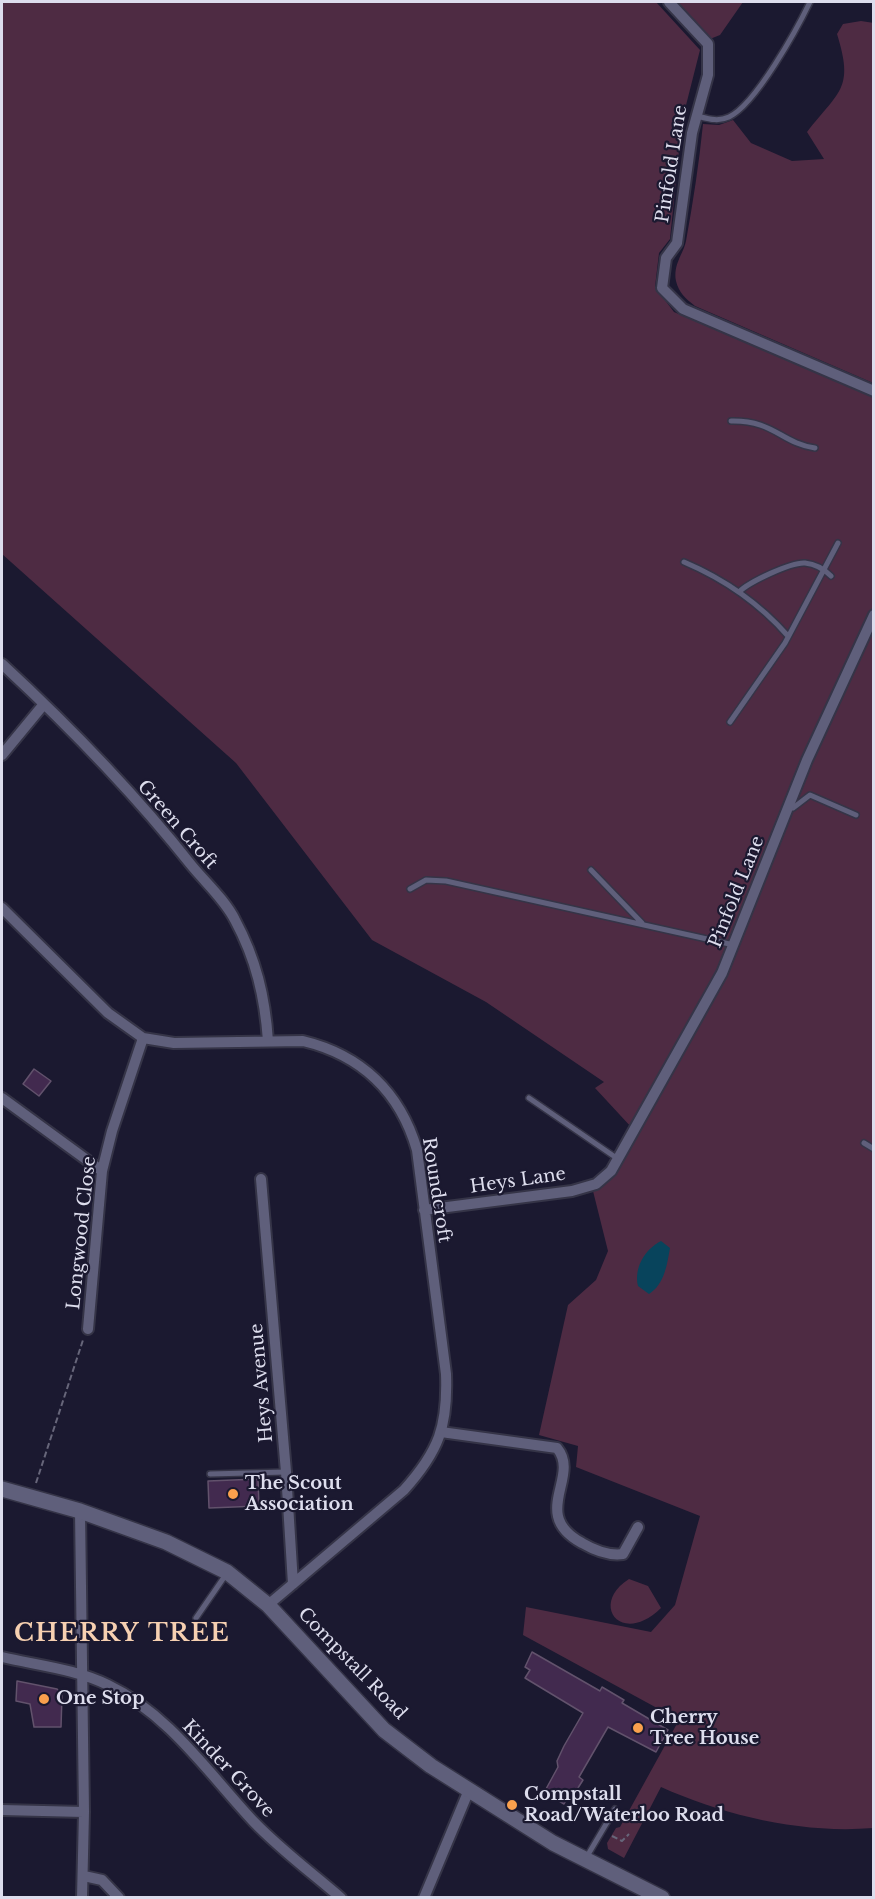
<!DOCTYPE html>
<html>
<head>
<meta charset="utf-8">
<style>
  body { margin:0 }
  #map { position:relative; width:875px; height:1899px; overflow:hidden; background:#1b1930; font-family:"Libre Baskerville",serif }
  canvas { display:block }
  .frame { position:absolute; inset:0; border:3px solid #dddded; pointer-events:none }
</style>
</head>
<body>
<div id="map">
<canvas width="875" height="1899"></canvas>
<div class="frame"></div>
</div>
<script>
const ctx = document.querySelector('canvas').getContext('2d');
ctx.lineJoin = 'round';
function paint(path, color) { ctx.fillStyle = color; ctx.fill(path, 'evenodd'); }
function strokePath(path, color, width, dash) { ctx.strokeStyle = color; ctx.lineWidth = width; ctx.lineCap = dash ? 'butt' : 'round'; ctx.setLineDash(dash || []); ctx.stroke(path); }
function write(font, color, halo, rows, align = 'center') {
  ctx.font = font + ' "Libre Baskerville",serif'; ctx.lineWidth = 4.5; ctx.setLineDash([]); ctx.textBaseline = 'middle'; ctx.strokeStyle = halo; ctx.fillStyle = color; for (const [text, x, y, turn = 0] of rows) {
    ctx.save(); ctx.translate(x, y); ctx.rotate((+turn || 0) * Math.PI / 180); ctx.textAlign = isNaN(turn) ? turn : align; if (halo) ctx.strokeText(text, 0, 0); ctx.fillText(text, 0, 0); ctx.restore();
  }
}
const green = new Path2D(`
  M2 2H656L700 50 682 121 670 239 659 253 655 287 674 312 873 397V1828C803 1834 726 1816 661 1787L624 1858 608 1849 607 1843 616 1828 620 1827 679 1720 523 1635 526 1607 651 1632 675 1605 700 1516 576 1467 578 1446 539 1435 568 1305 596 1280 608 1251 593 1191 632 1128 595 1088 604 1082 486 1002 372 940 236 763 2 554Z
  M675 2H743L720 35 710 39Z
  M861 21 874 23 873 383 695 306C685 298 679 293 676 281 673 264 683 255 686 241 693 202 699 164 703 124L719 125 733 120 751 143 792 161 824 159 807 132C840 90 854 89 837 34L843 24Z
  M629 1579 648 1586 661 1608C621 1647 589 1604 629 1579Z`);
const water = new Path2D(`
  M661 1241 670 1248C667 1264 665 1284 649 1294L638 1286C634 1268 644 1250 661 1241Z`);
const building = new Path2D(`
  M34 1069 51 1081 39 1096 23 1084Z
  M258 1479 259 1506 209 1508 208 1481Z
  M532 1652 600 1691 602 1687 624 1700 622 1703 668 1730 656 1752 608 1727 579 1777 583 1780 571 1799 568 1797 564 1804 551 1796 553 1793 546 1789 558 1767 557 1761 564 1746 583 1713 525 1678 530 1670 525 1667Z
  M17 1681 57 1689 62 1695 61 1727H34L30 1704 16 1701Z`);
const path = new Path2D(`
  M36 1483 83 1340
  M612 1836 622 1841 629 1834`);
const lane = new Path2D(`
  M697 116C709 119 718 122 729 117 756 104 797 29 810 2
  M731 421C774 420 781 443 815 448
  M684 562C724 579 759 603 788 636
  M739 592C749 582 791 562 805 563 815 564 824 569 831 576
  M730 722 785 643 838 543
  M788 808H793L810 795 856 815
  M591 870 642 923
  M410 889 426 880 446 881 734 945
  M529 1098 618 1159
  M864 1143 874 1149
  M210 1474 286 1472
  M196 1618 227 1573
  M586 1858 615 1809`);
const street = new Path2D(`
  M669 2 708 44V75L692 133 677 243 666 258 662 288 683 309 874 391
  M2 664C69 726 135 794 192 866 206 883 225 900 235 920 256 959 265 997 268 1041
  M2 755 44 704
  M2 908 108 1013 143 1038 174 1043 303 1041C361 1055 400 1092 417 1150L446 1374C448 1426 439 1451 404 1490L268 1605
  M2 1098 102 1171
  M261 1179 286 1472 293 1584
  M424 1210 572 1191 596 1184 611 1171 722 973 807 760 874 615
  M88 1329 102 1171 112 1131 143 1038
  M441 1432 557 1448C581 1477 529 1514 582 1543 594 1550 609 1556 623 1554L638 1527
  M80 1511 84 1812 82 1898
  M2 1657C36 1665 76 1669 108 1685 169 1714 209 1774 254 1822 281 1850 312 1873 341 1898
  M2 1810 84 1812
  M84 1876 102 1880 119 1898
  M424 1898 469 1790`);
const secondary = new Path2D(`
  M2 1489 80 1511 166 1542 227 1572 268 1605 384 1730 431 1766 553 1843 662 1898`);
const markers = [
  [233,1494,6,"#f9a04d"],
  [44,1699,6,"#f9a04d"],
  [638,1728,6,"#f9a04d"],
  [512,1805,6,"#f9a04d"]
];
const streetNames = [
  ["Pinfold Lane",672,164,-81],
  ["Green Croft",177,825,49],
  ["Pinfold Lane",737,892,-68],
  ["Heys Lane",518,1181,-8],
  ["Roundcroft",436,1190,81],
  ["Longwood Close",82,1233,-84],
  ["Heys Avenue",262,1383,-95],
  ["Compstall Road",352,1664,46],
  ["Kinder Grove",228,1769,47]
];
const poiNames = [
  ["The Scout",245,1484],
  ["Association",245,1505],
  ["One Stop",56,1699],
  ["Cherry",650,1718],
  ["Tree House",650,1739],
  ["Compstall",524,1795],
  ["Road/Waterloo Road",524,1816]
];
const districtNames = [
  ["CHERRY TREE",122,1634]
];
paint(green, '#4e2b43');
paint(water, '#08445c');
paint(building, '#422a4f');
strokePath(building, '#62526c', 1.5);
strokePath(lane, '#353447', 8);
strokePath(street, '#353447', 14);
strokePath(secondary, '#353447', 18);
strokePath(path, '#67667a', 2, [6, 3]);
strokePath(lane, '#5f5f7b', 5);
strokePath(street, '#5f5f7b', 10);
strokePath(secondary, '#5f5f7b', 15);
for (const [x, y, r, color] of markers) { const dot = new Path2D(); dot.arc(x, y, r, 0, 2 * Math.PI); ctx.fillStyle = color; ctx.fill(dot); strokePath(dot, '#1b1930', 2); }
write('18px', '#dddded', '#1b1930', streetNames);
write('bold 18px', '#dddded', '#1b1930', poiNames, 'left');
ctx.letterSpacing = '1.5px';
write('bold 24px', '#f6d0b1', '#1b1930', districtNames);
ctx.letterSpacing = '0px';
</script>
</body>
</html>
